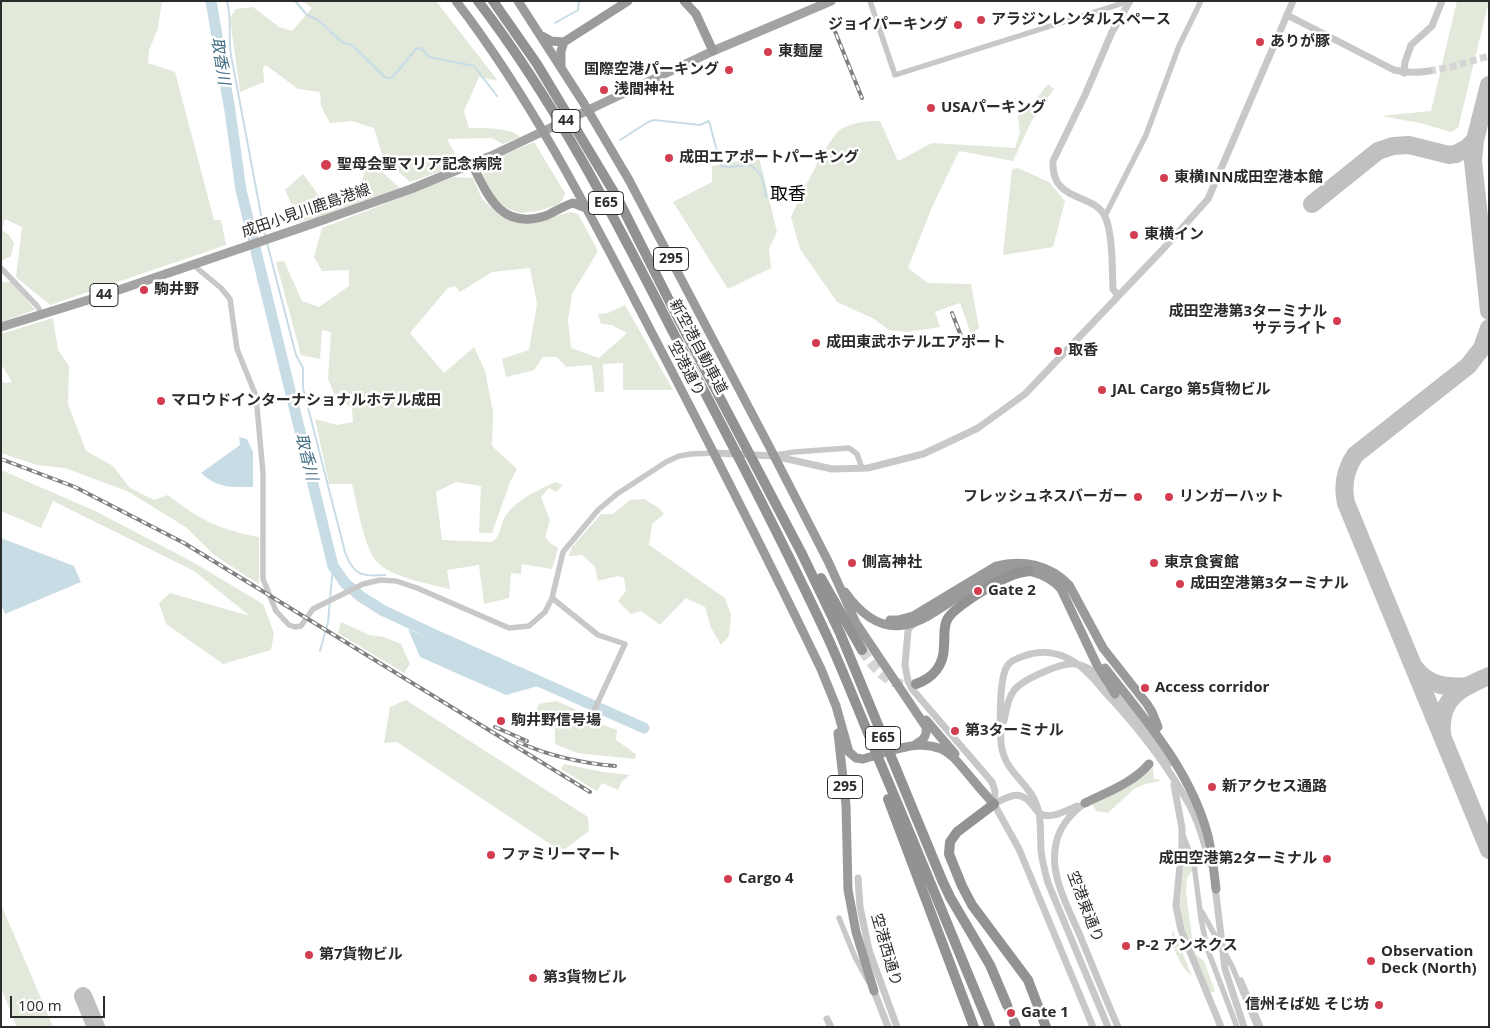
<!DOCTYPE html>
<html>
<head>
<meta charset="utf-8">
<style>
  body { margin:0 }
  #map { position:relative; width:1490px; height:1028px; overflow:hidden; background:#fff; font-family:"Open Sans",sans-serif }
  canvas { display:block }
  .frame { position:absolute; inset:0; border:2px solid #2b2b2b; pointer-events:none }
  .scale { position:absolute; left:10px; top:996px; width:95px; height:22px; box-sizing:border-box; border:2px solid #2b2b2b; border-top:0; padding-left:6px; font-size:15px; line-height:18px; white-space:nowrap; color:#2b2b2b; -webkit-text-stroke:4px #fff; paint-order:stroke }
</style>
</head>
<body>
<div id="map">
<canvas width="1490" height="1028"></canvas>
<div class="frame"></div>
<div class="scale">100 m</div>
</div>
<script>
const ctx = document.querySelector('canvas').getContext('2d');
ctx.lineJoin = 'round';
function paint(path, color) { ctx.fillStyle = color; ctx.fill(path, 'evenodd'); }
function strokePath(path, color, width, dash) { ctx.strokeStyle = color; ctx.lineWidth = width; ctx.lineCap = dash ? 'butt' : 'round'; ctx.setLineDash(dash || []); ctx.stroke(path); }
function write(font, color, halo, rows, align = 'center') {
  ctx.font = font + ' "Open Sans","Noto Sans JP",sans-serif'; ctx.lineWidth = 5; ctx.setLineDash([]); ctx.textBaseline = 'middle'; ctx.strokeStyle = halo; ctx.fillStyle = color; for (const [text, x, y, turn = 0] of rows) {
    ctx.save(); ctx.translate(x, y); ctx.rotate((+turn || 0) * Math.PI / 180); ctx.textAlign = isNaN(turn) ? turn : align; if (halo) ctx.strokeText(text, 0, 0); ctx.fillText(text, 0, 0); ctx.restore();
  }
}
const green = new Path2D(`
  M1 1H162L158 28 149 50 148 63 175 72 214 220H221L226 245 50 305 16 277 22 227 5 219 2 230 9 235 14 243 11 256 1 261Z
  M303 1H436L498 81 479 77 464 111 469 128C482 128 510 127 520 137L503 144 492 138 447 139 461 164 410 182 383 158 374 128 352 121 330 123 321 106 320 92 298 89 266 65 263 68 264 82 240 92 230 18 236 9 253 7 279 27 292 31 312 8Z
  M1457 1H1489L1458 128 1451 132 1420 123 1381 116 1431 111Z
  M1048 84 1054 89 1031 122 1013 161 959 151 932 207 908 268 928 283 971 284 979 328 971 334 960 303 935 312 940 327 907 332 889 330 874 319 837 302 800 249 791 217C800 199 828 135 843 128 854 122 868 121 880 121L898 161 932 143 1015 148 1020 132 1017 110 1033 103Z
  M534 142 565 193 562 201 555 206 537 211 521 213 511 210 496 201 483 175C491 157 517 150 534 142Z
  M759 157 777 232 769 249 771 268 728 289 673 202 712 182V166Z
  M369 160 400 188 301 223 285 190 303 174 326 205 359 189Z
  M1018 168 1049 182 1065 201 1053 247 1003 255 1012 169Z
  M454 177 473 178 482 199 497 213 512 219 531 222 571 212 578 214 598 251 572 294 568 320 571 348 599 358 627 333 612 325 601 324 598 314 608 313 625 305 673 390H623V363L603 364 604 392H595L592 365 566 367 557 357H543L534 370 506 377 502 359 529 350 537 304 530 268 492 272 460 292 455 286 448 288 410 333 444 373 474 347 485 371 493 412 492 446 517 469 510 482 492 533H479L481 486 456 482 436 492 442 540 492 542C502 536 500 523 506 515 518 499 538 490 555 482L563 485 556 492 549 488 541 497 550 520 545 537 550 543 558 548 552 569 522 564 521 574 511 573 509 598 484 604 479 565 447 570 450 589C430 584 390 577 377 562 364 549 357 503 352 484H329L315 419 337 425 353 422 352 408 336 398 328 379 331 332 322 330 320 359 301 355 276 262 284 261 302 301 319 307 349 286V270L322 271 314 257 322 228Z
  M1 282H12L35 310 1 322Z
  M53 318 58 350 69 366 68 404 86 451 113 466 130 488 154 500 168 495C198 519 220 530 259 537V584L214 555 187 528 129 492 65 468 37 465 1 453V381L5 383 12 382 1 364V334Z
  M1 470 95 511 191 561 263 604 274 633 271 650 223 664 166 624 159 603 170 593 250 616 194 571 53 501 41 528 1 511Z
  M644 499 659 508 664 514 652 524 649 545 725 598 731 615 729 636 721 645 711 628 705 607 686 598 660 625 641 611 631 614 618 601 626 591 624 578 618 576 598 581 595 567 582 555 569 556 572 547 601 514H613L630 500Z
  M341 622 369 635 384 637 401 644 410 664 404 673 338 633Z
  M406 700 588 817 589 831 565 849 556 848 397 742 384 743 390 707Z
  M556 701 575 709 585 718 617 730 616 740 636 754 635 759 577 753 555 744V724L535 713 539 704Z
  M564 764 603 772 630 775 622 781 618 790 602 783 597 791 561 769Z
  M1153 768 1154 779H1159L1160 781 1145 784 1134 789 1108 813 1096 811 1092 804 1130 786Z
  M1185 851 1192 866V871L1187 878 1186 893 1192 937 1195 954 1204 961 1215 991 1211 993H1209L1179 916Z
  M1 904 53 1027H17L1 988Z
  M1173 930 1192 976C1181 968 1169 944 1173 930Z`);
const water = new Path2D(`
  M239 437 247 439 253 452V487C232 487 218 489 201 473L240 445Z
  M1 538 74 566 81 582 5 614 1 604Z
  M408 629 538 686 506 695 420 657Z`);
const stream = new Path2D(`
  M227 1C232 18 228 38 231 55L265 236
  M295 1 307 15 318 20 342 42 352 45 386 78H392L416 49 421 48 429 57 474 66 497 96
  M555 23 578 10 579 1
  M620 140 648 122 654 120 700 125 709 121 721 166 729 167 750 165C764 174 763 181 766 197
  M267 243 296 355 303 368V388L345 552C353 575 362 577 385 575
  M320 651 328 622 333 566`);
const river = new Path2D(`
  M211 1 230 111 241 190 333 566 345 583 360 596 382 610 435 635 644 728`);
const taxiway = new Path2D(`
  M1489 85 1475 140 1473 161 1489 311
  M1312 204 1378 151 1393 146 1409 145 1449 155 1456 154 1467 148 1475 140
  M1489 328 1482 348 1468 366 1355 455C1345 470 1342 485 1346 503L1489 850
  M1415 668C1429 686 1447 688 1468 686
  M1442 733C1439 698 1461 688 1489 676
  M83 996 96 1027`);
const tertiaryTunnel = new Path2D(`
  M1429 71 1451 67 1489 56`);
const motorwayTunnel = new Path2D(`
  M862 650C875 669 890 689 916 684
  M1007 1005 1014 1022`);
const minor = new Path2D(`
  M870 1 895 75 1130 1
  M1105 216 1146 135 1179 46 1201 1
  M192 264 221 288 230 299 237 349 256 396 263 473V579L276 611 289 625 295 627 301 626 313 609 363 584 380 580 396 581 417 588 509 628 529 626 545 612 552 598 563 552 598 510 617 494 666 462 679 456 691 454 715 453
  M1 268 38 307 42 315
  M776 455 794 452 849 448 857 454 862 468
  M552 598 598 635 625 644 591 717
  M1183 835 1194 864 1201 919 1207 948 1237 1027
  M1202 912 1232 966 1257 1027
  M839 918 855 957 868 981
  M1241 980 1261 1027`);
const tertiary = new Path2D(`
  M1287 15 1394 70C1406 73 1416 73 1429 71
  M1404 73 1405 62 1411 45 1432 26 1442 1
  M1118 296 1113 289C1112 270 1113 237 1106 219 1096 191 1051 205 1053 161L1085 95 1112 32 1130 1
  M715 453 774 456 832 469 868 468 923 454 953 440 978 428 1025 394 1165 247 1208 199 1293 1
  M915 623 910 627 908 631 905 665 908 681 912 689 992 782 995 791 994 804 1019 849 1093 1027
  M1113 692C1133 714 1155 737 1168 765
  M1004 721C1006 712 1007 700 1013 692 1020 680 1062 662 1075 664 1088 666 1096 673 1104 682
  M1174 785 1182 828V844L1176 906 1181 930 1221 1027
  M1085 803C1069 815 1057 829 1055 850 1051 879 1070 911 1081 938 1093 967 1105 997 1118 1027
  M994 804C1011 795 1021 789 1034 807 1037 811 1039 814 1043 815 1054 818 1067 810 1077 806
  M858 878 860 907 869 950 897 1027
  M1215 886 1225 969 1244 1027
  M874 991 888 1027
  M827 1019 831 1027
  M1108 1027 1048 883C1045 872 1042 861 1041 850 1040 834 1042 815 1035 801 1026 780 1004 772 1001 743 1000 727 999 683 1006 668 1009 661 1017 658 1024 656 1040 650 1057 652 1071 660 1084 667 1095 680 1104 691 1137 726 1167 764 1190 806 1199 824 1205 844 1209 863`);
const primary = new Path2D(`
  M1 327 101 296 309 225 411 189 491 156 713 51 831 1`);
const trunk = new Path2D(`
  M456 1C529 96 585 204 640 310 702 429 763 548 821 669L836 706 849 752 856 758 863 759C892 751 930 733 954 758 968 773 980 790 994 804
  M518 1 583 102 629 180 769 446 828 561 856 623 926 727C927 736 924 740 916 744
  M684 1 696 14 713 51
  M542 36 551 41 564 42 628 1
  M561 66V51L564 42
  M472 164C488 196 501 230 545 216 555 212 563 206 573 203L586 208
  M845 592C911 685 963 555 1032 572 1044 575 1053 580 1061 589L1097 665 1115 694
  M890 620H898L913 616 996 566C1023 559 1050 565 1069 585L1103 648 1147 704 1152 712 1158 727
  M1105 668C1145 719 1191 771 1208 836 1212 853 1214 871 1216 889
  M926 720 955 754
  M838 733 846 805 848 890 856 932 874 991
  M1085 803C1107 792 1133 783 1149 764`);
const motorway = new Path2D(`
  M478 1C557 104 615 219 674 334 727 434 780 535 828 638 846 678 862 719 879 760 917 849 953 938 990 1027
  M493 1 537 64 618 199 680 322 801 552 840 633 942 880 950 897 990 965 1007 1005
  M821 578 862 650
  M916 684C933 678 944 665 944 646 945 637 943 628 947 620 952 608 997 581 1010 576 1016 573 1022 572 1029 571
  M888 799 974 1027
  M994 804 957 832 950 842 949 854 962 886 972 905 1028 980 1046 1027
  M1014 1022 1016 1027`);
const rail = new Path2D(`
  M832 24 862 98
  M952 313 963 341
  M1 459 75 487 184 543 590 792
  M495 727 527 741
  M518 742C549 756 581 763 615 766`);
const markers = [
  [981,20,5,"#d23e50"],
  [958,25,5,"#d23e50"],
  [1260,42,5,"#d23e50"],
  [768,52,5,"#d23e50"],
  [729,70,5,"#d23e50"],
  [604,90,5,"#d23e50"],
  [931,108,5,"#d23e50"],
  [669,158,5,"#d23e50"],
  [326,165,6,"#d23e50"],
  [1164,178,5,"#d23e50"],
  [1134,235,5,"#d23e50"],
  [144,290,5,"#d23e50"],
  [1337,321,5,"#d23e50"],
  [816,343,5,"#d23e50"],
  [1058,351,5,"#d23e50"],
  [1102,390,5,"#d23e50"],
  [161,401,5,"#d23e50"],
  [1138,497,5,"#d23e50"],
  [1169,497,5,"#d23e50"],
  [852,563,5,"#d23e50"],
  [1154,563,5,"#d23e50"],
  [1180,584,5,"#d23e50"],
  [978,591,5,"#d23e50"],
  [1145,688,5,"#d23e50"],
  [501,721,5,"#d23e50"],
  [955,731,5,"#d23e50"],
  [1212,787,5,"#d23e50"],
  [491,855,5,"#d23e50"],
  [1327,859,5,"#d23e50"],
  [728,879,5,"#d23e50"],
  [1126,946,5,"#d23e50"],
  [309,955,5,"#d23e50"],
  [1371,961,5,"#d23e50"],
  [533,978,5,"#d23e50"],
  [1379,1005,5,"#d23e50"],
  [1011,1013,5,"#d23e50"]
];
const shields = [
  [566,121,28],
  [606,203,35],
  [671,259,35],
  [104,295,28],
  [883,738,35],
  [845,787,35]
];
const shieldNames = [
  ["44",566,121],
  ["E65",606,203],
  ["295",671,259],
  ["44",104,295],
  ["E65",883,738],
  ["295",845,787]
];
const poiNames = [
  ["アラジンレンタルスペース",991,20],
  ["ジョイパーキング",948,25,"right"],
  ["ありが豚",1270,42],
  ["東麺屋",778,52],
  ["国際空港パーキング",719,70,"right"],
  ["浅間神社",614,90],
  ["USAパーキング",941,108],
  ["成田エアポートパーキング",679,158],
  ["聖母会聖マリア記念病院",337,165],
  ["東横INN成田空港本館",1174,178],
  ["東横イン",1144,235],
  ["駒井野",154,290],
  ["成田空港第3ターミナル",1327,312,"right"],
  ["サテライト",1327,329,"right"],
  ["成田東武ホテルエアポート",826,343],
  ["取香",1068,351],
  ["JAL Cargo 第5貨物ビル",1112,390],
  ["マロウドインターナショナルホテル成田",171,401],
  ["フレッシュネスバーガー",1128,497,"right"],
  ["リンガーハット",1179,497],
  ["側高神社",862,563],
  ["東京食賓館",1164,563],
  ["成田空港第3ターミナル",1190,584],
  ["Gate 2",988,591],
  ["Access corridor",1155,688],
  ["駒井野信号場",511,721],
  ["第3ターミナル",965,731],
  ["新アクセス通路",1222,787],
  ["ファミリーマート",501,855],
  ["成田空港第2ターミナル",1317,859,"right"],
  ["Cargo 4",738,879],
  ["P-2 アンネクス",1136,946],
  ["Observation",1381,952],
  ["Deck (North)",1381,969],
  ["第7貨物ビル",319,955],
  ["第3貨物ビル",543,978],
  ["信州そば処 そじ坊",1369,1005,"right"],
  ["Gate 1",1021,1013]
];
const streetNames = [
  ["成田小見川鹿島港線",306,211,-19],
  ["新空港自動車道",698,347,62],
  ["空港通り",686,369,62],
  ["空港東通り",1085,907,69],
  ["空港西通り",886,950,74]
];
const waterNames = [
  ["取香川",220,61,81],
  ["取香川",306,457,76]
];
const quarterNames = [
  ["取香",788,195]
];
paint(green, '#e2e8da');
paint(water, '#c8dce6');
strokePath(stream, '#c8dce6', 2);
strokePath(river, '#c8dce6', 11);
strokePath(taxiway, '#c0c0c0', 18);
strokePath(tertiaryTunnel, '#d5d5d5', 7, [7, 3.5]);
strokePath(motorwayTunnel, '#d5d5d5', 10, [10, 5]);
strokePath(minor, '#c8c8c8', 5.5);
strokePath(tertiary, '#c8c8c8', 7);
strokePath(primary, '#a3a3a3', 9);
strokePath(trunk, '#9a9a9a', 9);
strokePath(motorway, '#929292', 10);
strokePath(rail, '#808080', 4);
strokePath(rail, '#fff', 2, [5.5]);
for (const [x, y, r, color] of markers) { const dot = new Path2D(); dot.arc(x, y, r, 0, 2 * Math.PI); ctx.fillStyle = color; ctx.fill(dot); strokePath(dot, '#fff', 2); }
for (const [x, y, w] of shields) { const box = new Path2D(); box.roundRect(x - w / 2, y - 11.5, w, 23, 4); ctx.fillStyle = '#fff'; ctx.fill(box); strokePath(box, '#2b2b2b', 1); }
write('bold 14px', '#2b2b2b', null, shieldNames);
write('bold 15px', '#2b2b2b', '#fff', poiNames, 'left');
write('15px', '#2b2b2b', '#fff', streetNames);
write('italic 16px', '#436e84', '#fff', waterNames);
write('18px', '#000', '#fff', quarterNames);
</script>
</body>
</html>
